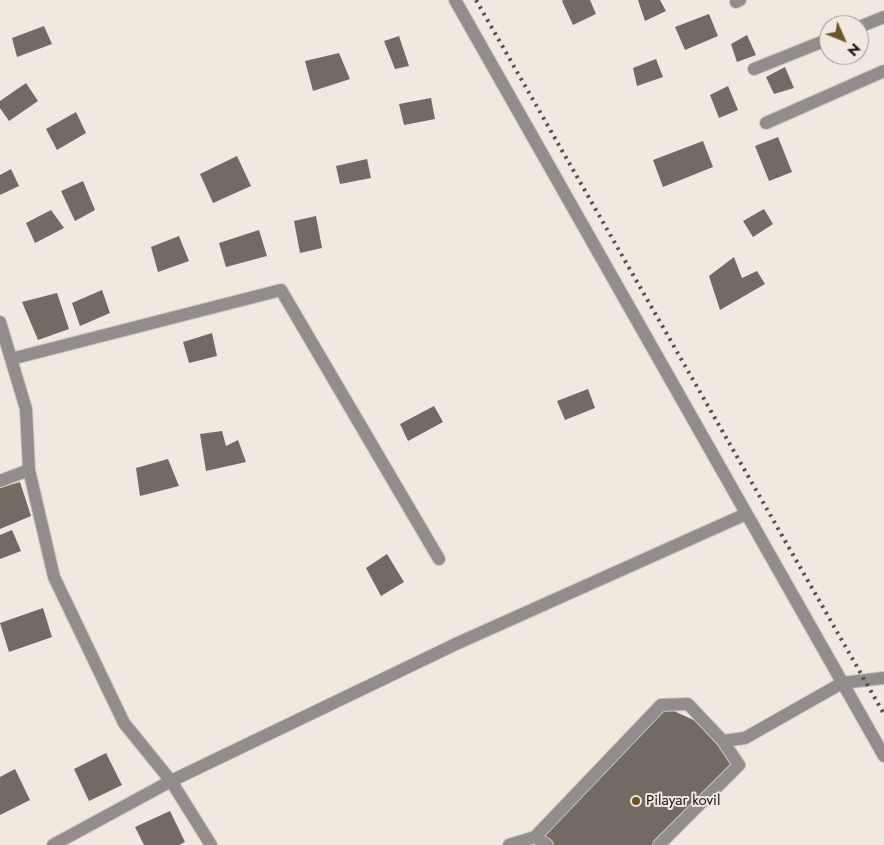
<!DOCTYPE html>
<html>
<head>
<meta charset="utf-8">
<style>
  body { margin:0 }
  #map { position:relative; width:884px; height:845px; overflow:hidden; background:#f1e8e0; font-family:Jost,sans-serif }
  canvas { display:block }
  .north { position:absolute; left:819px; top:15px; width:50px; height:50px; box-sizing:border-box; background:#f1e8e0; border:1px solid #9a948e; border-radius:50%; rotate:134deg; font-size:14px; font-weight:700; line-height:20px; text-align:center; color:#181512 }
  .north::after { content:''; display:block; margin:auto; width:18px; height:22px; background:#6f5426; clip-path:polygon(50% 0,100% 100%,50% 72%,0 100%) }
</style>
</head>
<body>
<div id="map">
<canvas width="884" height="845"></canvas>
<div class="north">N</div>
</div>
<script>
const ctx = document.querySelector('canvas').getContext('2d');
ctx.lineJoin = 'round';
function paint(path, color) { ctx.fillStyle = color; ctx.fill(path, 'evenodd'); }
function strokePath(path, color, width, dash) { ctx.strokeStyle = color; ctx.lineWidth = width; ctx.lineCap = dash ? 'butt' : 'round'; ctx.setLineDash(dash || []); ctx.stroke(path); }
function write(font, color, halo, rows, align = 'center') {
  ctx.font = font + ' Jost,sans-serif'; ctx.lineWidth = 4; ctx.setLineDash([]); ctx.textBaseline = 'middle'; ctx.strokeStyle = halo; ctx.fillStyle = color; for (const [text, x, y, turn = 0] of rows) {
    ctx.save(); ctx.translate(x, y); ctx.rotate((+turn || 0) * Math.PI / 180); ctx.textAlign = isNaN(turn) ? turn : align; if (halo) ctx.strokeText(text, 0, 0); ctx.fillText(text, 0, 0); ctx.restore();
  }
}
const building = new Path2D(`
  M563 0H590L596 14 573 25 562 1Z
  M638 0H660L666 11 645 21Z
  M709 14 718 36 685 50 675 27Z
  M44 26 52 44 17 57 12 38Z
  M747 35 756 55 737 62 731 44Z
  M399 36 409 66 395 69 384 41Z
  M339 53 350 79 313 91 305 61Z
  M656 59 663 77 637 86 633 68Z
  M785 67 794 88 774 94 766 77Z
  M26 83 38 101 9 121 0 108V101Z
  M728 86 738 110 719 118 710 95Z
  M431 98 435 119 404 125 399 104Z
  M76 112 86 133 57 150 46 129Z
  M778 137 792 172 769 181 755 146Z
  M703 141 713 167 663 187 653 160Z
  M237 156 251 186 213 203 200 174Z
  M367 159 371 178 340 184 336 166Z
  M11 169 19 186 0 195V175Z
  M83 181 95 210 75 221 61 191Z
  M764 209 773 224 753 237 743 221Z
  M51 210 64 228 35 243 26 223Z
  M316 216 322 248 300 253 294 221Z
  M259 230 267 256 226 267 219 243Z
  M179 236 189 261 158 272 151 247Z
  M734 257 742 278 757 271 765 284 720 310 709 276Z
  M102 290 110 313 80 326 72 303Z
  M57 293 69 329 38 340 22 302Z
  M212 333 217 356 189 363 183 342Z
  M588 389 595 408 565 420 557 401Z
  M434 406 443 422 408 441 400 424Z
  M222 431 226 446 238 440 246 462 206 471 200 434Z
  M168 459 179 486 140 496 136 468Z
  M20 482 31 516 0 529V488Z
  M12 530 21 551 0 559V535Z
  M387 554 404 582 381 596 366 568Z
  M43 608 52 637 9 652 0 623Z
  M661 705 711 728 739 765 659 845H547L535 837Z
  M106 753 122 785 89 801 74 769Z
  M15 769 30 800 0 815V777Z
  M170 811 185 842 179 845H144L135 827Z`);
const minor = new Path2D(`
  M455 0 884 756
  M736 2 740 0
  M859 27 884 17
  M754 69 829 39
  M766 123 884 71
  M0 322 26 409 29 470 54 577 124 723 171 781 211 845
  M11 359 281 290 439 559
  M0 481 29 470
  M535 837 547 845
  M53 845 171 781 458 643 746 514
  M509 845 535 837 661 705 688 704 723 741 745 738 842 683 884 678
  M659 845 739 765 723 741`);
const rail = new Path2D(`
  M476 0 884 714`);
const markers = [
  [636,801,5,"#6f5426"]
];
const poiNames = [
  ["Pilayar kovil",646,801]
];
paint(building, '#726b63');
strokePath(minor, '#cec6bf', 14);
strokePath(minor, '#928c8c', 12);
strokePath(rail, '#55504c', 4, [2.5, 5]);
for (const [x, y, r, color] of markers) { const dot = new Path2D(); dot.arc(x, y, r, 0, 2 * Math.PI); ctx.fillStyle = color; ctx.fill(dot); strokePath(dot, '#f1e8e0', 2); }
write('15px', '#181512', '#f1e8e0', poiNames, 'left');
</script>
</body>
</html>
